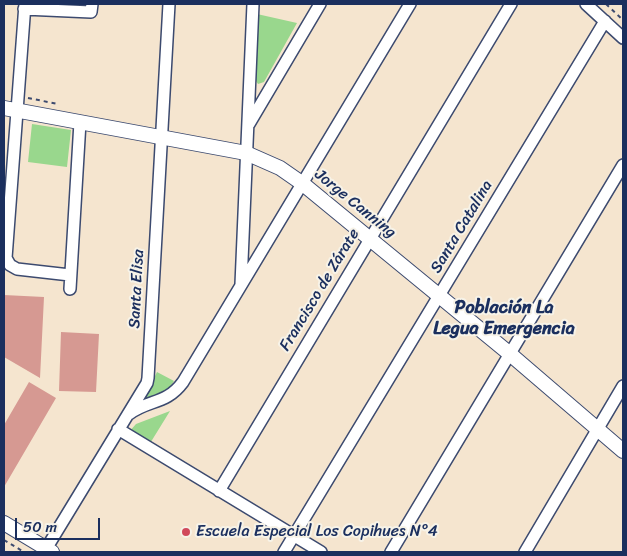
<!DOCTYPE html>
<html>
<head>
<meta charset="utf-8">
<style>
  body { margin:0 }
  #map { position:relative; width:627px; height:556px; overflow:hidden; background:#f5e5cf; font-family:Sriracha,sans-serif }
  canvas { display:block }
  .frame { position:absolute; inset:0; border:5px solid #1b2f5e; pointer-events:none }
  .scale { position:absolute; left:15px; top:518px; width:85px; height:22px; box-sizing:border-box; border:2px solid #1b2f5e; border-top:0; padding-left:6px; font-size:15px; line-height:18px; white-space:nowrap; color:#1b2f5e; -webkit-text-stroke:4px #f7f3e8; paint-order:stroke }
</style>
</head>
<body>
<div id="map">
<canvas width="627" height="556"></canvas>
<div class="frame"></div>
<div class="scale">50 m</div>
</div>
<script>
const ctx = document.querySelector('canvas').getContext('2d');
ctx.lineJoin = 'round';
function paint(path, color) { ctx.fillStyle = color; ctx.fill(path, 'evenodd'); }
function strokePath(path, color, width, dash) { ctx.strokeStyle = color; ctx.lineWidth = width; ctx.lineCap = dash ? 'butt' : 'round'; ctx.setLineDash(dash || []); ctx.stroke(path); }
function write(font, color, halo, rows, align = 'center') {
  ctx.font = font + ' Sriracha,sans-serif'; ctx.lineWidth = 4; ctx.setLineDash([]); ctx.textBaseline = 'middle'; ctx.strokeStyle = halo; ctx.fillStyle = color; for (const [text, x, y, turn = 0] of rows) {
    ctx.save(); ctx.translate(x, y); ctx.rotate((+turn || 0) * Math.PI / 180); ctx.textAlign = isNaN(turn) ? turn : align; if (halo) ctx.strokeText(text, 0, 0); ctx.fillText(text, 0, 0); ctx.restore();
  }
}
const green = new Path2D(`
  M257 14 297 23 264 82 258 84 254 78Z
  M32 124 71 130 67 167 28 162Z
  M157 372 174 381 168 390 149 398 145 396Z
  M170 411 149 445 129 432 136 424Z`);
const building = new Path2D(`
  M4 295 44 297 40 378 4 357Z
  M61 332 99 334 96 392 59 391Z
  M29 382 56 398 4 487V425Z`);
const path = new Path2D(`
  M606 4 623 20
  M28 98 58 104
  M4 540 24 552`);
const minor = new Path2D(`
  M25 4 6 258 10 265 17 269 70 275
  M586 4 623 38
  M24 9 91 12 92 4
  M249 124 320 4
  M241 284 253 4
  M70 289 80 122
  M129 414C149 399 166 405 183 382L410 4
  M118 429 321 552
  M219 491 511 4
  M46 549 147 383 148 378 169 4
  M284 552 605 21
  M391 552 623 165
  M525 552 623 386`);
const tertiary = new Path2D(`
  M4 108 246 153 280 168 303 184 510 354 623 451
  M4 523 52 552`);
const markers = [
  [186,532,5,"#d1495b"]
];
const streetNames = [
  ["Jorge Canning",355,204,39],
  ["Santa Catalina",462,227,-59],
  ["Santa Elisa",137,289,-87],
  ["Francisco de Zárate",320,290,-59]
];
const poiNames = [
  ["Escuela Especial Los Copihues N°4",196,532]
];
const neighbourhoodNames = [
  ["Población La",504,308],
  ["Legua Emergencia",504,329]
];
paint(green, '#99d78d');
paint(building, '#d69992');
strokePath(minor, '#3c4a6f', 14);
strokePath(tertiary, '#3c4a6f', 16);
strokePath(path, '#3c4a6f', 2, [4, 4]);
strokePath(minor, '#fff', 11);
strokePath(tertiary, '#fff', 14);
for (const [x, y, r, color] of markers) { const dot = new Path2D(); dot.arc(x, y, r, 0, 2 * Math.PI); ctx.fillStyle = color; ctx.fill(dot); strokePath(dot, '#f7f3e8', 2); }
write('16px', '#1b2f5e', '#f7f3e8', streetNames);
write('16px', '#1b2f5e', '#f7f3e8', poiNames, 'left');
write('bold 18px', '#1b2f5e', '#f7f3e8', neighbourhoodNames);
</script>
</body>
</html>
